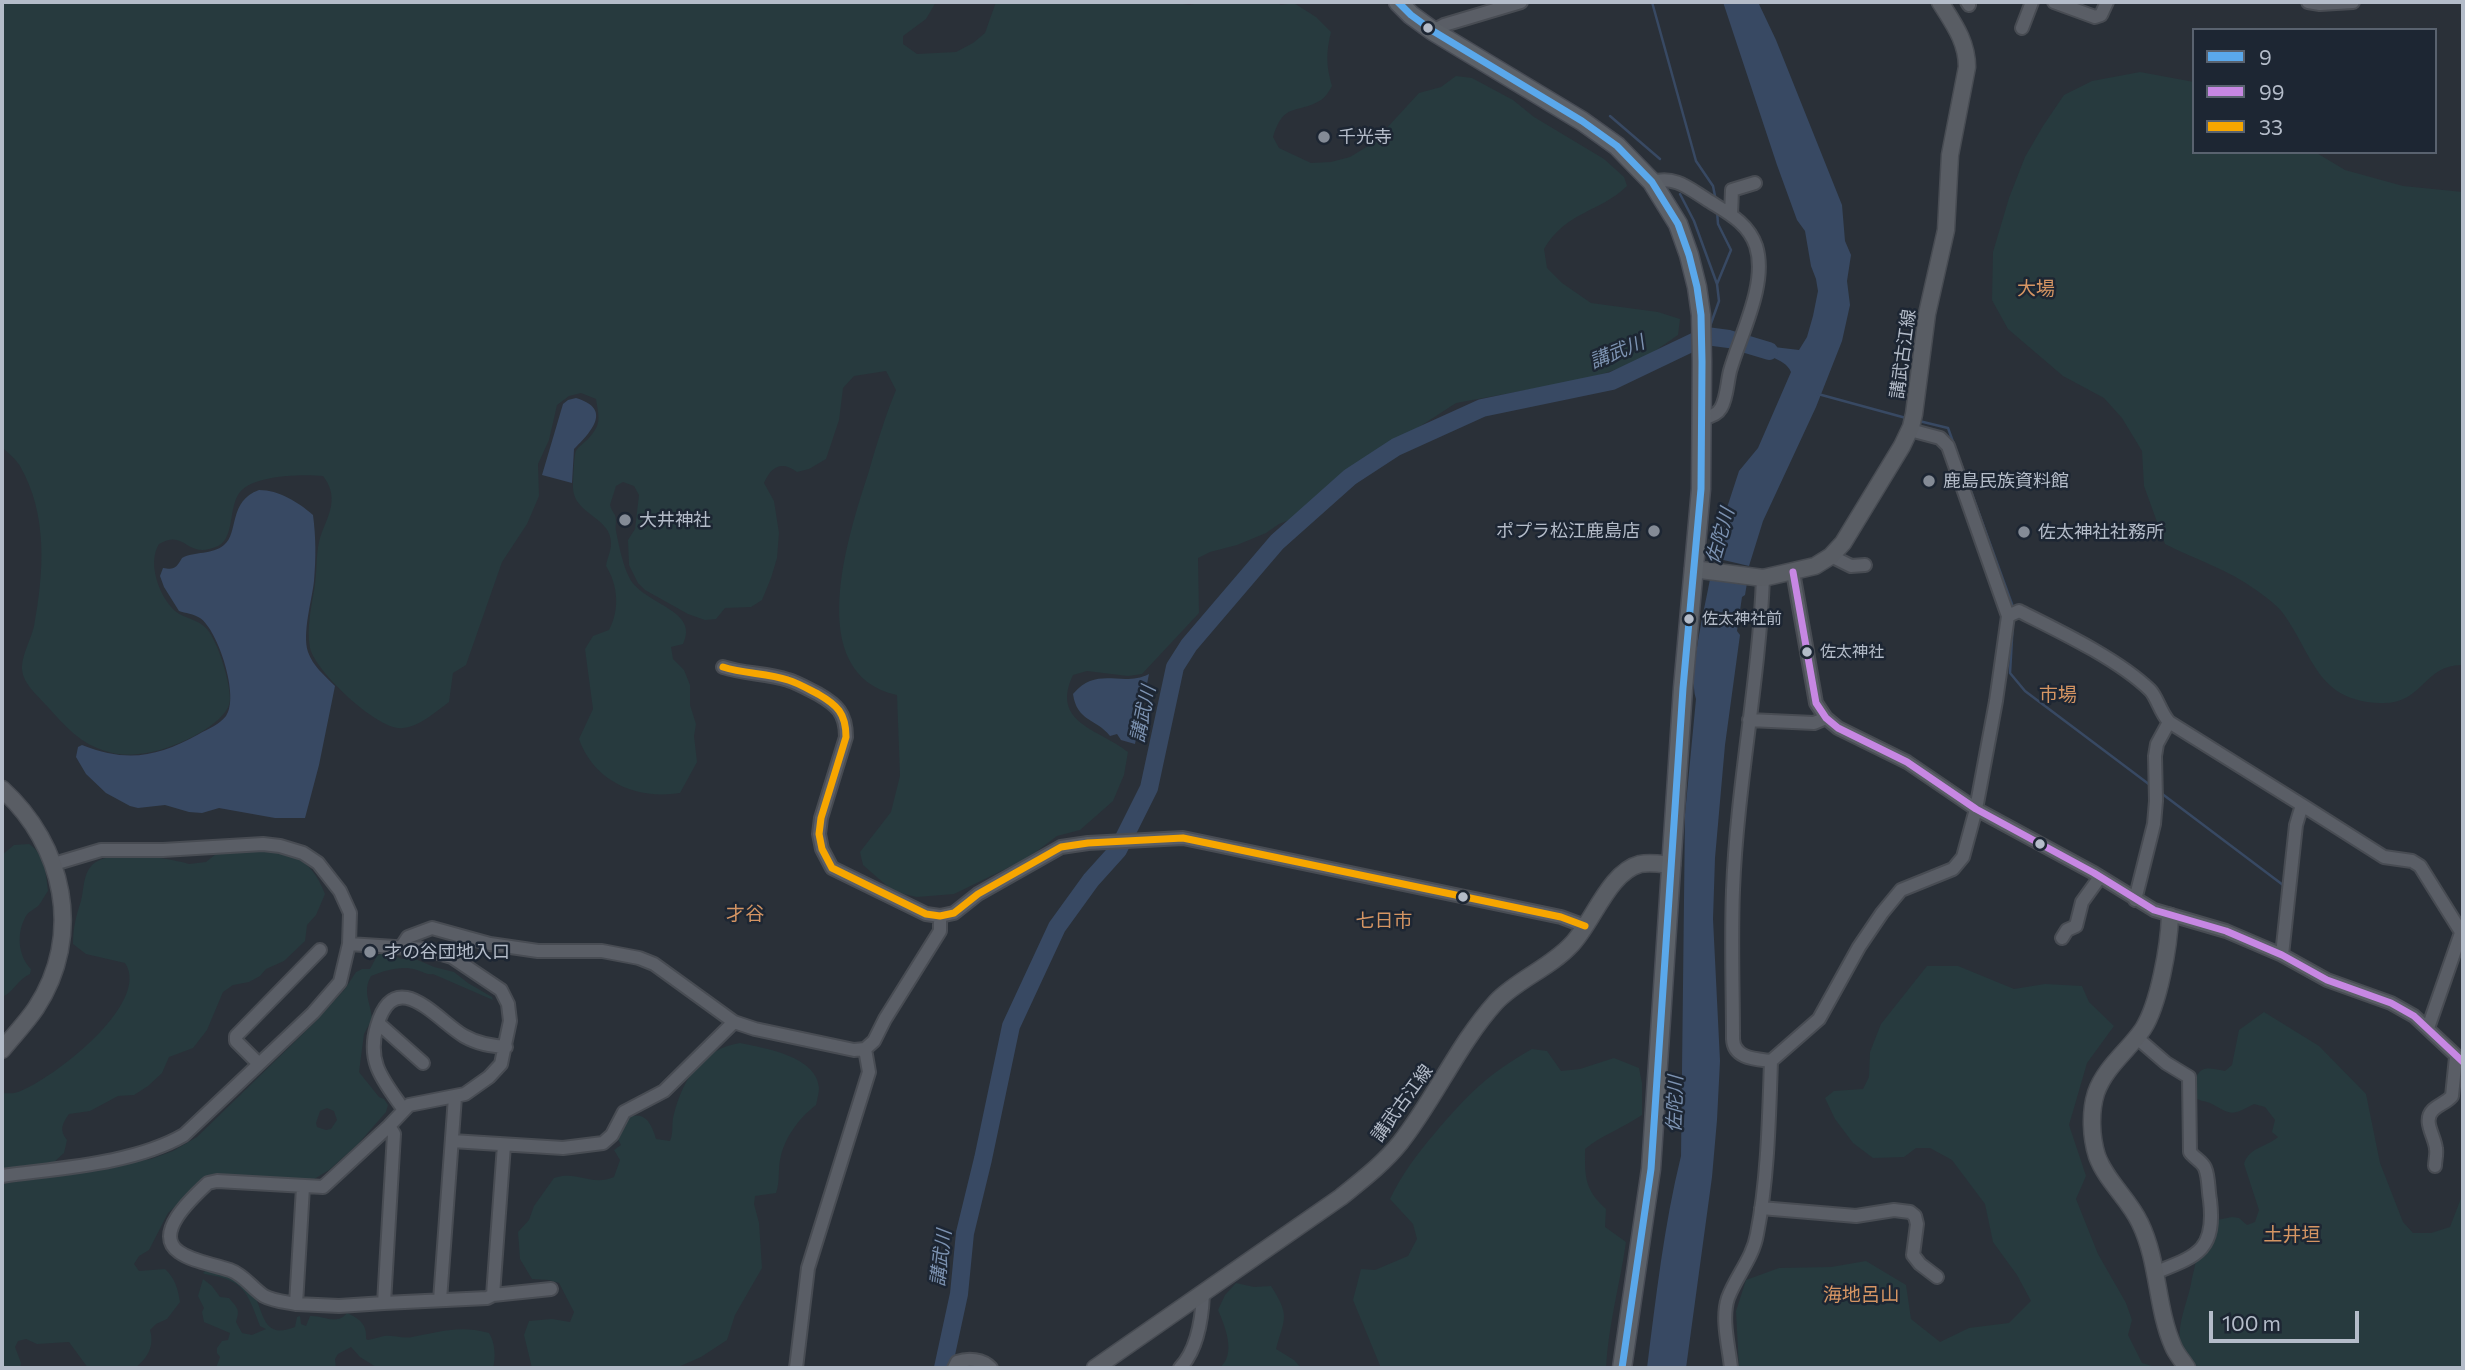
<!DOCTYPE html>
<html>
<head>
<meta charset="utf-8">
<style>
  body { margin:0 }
  #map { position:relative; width:2465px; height:1370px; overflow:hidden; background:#2a3038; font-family:Commissioner,sans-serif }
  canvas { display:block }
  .frame { position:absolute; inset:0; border:4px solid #b4bcc9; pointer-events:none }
  .legend { position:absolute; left:2192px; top:28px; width:245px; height:126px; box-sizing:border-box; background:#1d2633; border:2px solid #59626f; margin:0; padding:9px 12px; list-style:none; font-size:21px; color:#b4bcc9 }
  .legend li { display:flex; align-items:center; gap:14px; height:35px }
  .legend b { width:35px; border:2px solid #59626f }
  .scale { position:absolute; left:2209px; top:1311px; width:150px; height:32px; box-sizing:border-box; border:4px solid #b4bcc9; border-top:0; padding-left:9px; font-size:21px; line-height:24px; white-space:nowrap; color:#b4bcc9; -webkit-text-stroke:5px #1d2633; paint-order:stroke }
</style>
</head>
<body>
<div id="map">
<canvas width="2465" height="1370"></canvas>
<div class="frame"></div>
<ul class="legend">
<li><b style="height:9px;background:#5aa8eb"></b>9</li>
<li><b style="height:9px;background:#c787e3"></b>99</li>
<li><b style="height:9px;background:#f7a600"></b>33</li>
</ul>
<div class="scale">100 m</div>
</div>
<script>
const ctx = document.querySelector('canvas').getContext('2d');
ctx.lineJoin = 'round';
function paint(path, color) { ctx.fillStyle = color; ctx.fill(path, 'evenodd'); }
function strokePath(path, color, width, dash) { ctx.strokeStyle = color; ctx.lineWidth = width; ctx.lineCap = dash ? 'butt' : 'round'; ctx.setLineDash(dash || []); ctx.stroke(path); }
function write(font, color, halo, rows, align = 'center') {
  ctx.font = font + ' Commissioner,"Noto Sans JP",sans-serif'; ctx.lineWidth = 5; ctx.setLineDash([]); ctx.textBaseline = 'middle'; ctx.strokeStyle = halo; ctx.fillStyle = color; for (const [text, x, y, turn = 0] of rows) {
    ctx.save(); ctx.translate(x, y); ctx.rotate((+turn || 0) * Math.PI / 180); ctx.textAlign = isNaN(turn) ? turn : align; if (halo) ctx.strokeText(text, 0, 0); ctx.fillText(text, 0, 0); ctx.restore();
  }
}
const green = new Path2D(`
  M2 2H936L926 19 903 36V44L917 54 956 52 973 43 985 33 996 2H1171L1189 5 1204 2H1275L1281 5 1294 3 1316 17 1331 32C1326 52 1326 66 1332 86 1329 91 1326 97 1321 100 1296 115 1284 101 1273 137L1279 148 1311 163 1331 162 1350 157 1373 143 1419 93 1441 87 1456 76 1472 78 1513 100 1534 117 1604 159 1624 177 1627 186C1599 213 1566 211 1544 249L1547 268 1562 283 1591 303 1658 312 1680 319 1678 335 1639 362 1587 379 1456 403 1336 481 1299 516 1279 524 1266 533 1237 545 1210 552 1198 558 1199 613 1142 674 1128 676 1087 671 1073 675C1050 723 1099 729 1128 752L1124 775 1113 801 1080 830 1057 836 1028 858 954 894 917 897 894 892 863 865 860 852 891 812 900 776 897 695C801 674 849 533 869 471 877 443 885 417 896 390L886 371 854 376 843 388 839 420 826 459 809 469 797 472C781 460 771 467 764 483L774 501 779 533 777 558 771 578 762 600 751 607 725 608 716 619 705 620 688 614 645 590 638 583 629 565 628 540 635 529 639 495 634 486 623 482 616 486 610 505C611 509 613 512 615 515 617 520 615 526 616 531 619 546 623 566 630 579 645 605 700 610 683 644L671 647 673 659 684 670 690 685V705L696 724 694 736 697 762 680 793C637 800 594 782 579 739L593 709 585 649 593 636 609 630C620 610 618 585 606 566 607 559 611 551 611 544 612 517 574 515 573 488 573 483 574 454 576 451 578 447 585 442 588 439 602 424 599 418 596 399L581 393 569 396 557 405 549 440 538 464 539 496 527 524 502 562 466 665 453 673 449 702C435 712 421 726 403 728 379 732 315 671 310 648 306 627 312 605 315 584 317 570 316 556 319 542 322 529 329 518 331 506 333 494 330 485 323 476 302 474 254 475 240 492 228 507 235 538 218 546 185 561 187 528 159 544 147 563 159 596 175 611 185 619 198 619 207 629 218 642 230 681 230 699 230 721 185 742 166 748 149 754 126 757 109 752 81 745 65 726 47 706 37 695 21 682 22 666 23 653 31 639 34 626 44 572 48 515 20 466 16 459 8 453 2 447Z
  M2140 72 2194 82V152H2315L2345 170 2403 186 2463 192V665C2423 664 2424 705 2380 703 2320 701 2314 660 2287 619 2281 608 2266 597 2256 590 2228 569 2196 560 2165 544L2144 486 2142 451 2122 418 2104 398 2063 376 2008 329 1992 300 1993 252 2009 198 2025 157 2043 126 2064 95 2092 81Z
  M29 844C45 854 46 874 48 891 45 895 42 901 39 905 35 909 29 911 26 916 16 933 18 956 31 969L30 974C17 980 13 993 2 997V855L14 845Z
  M255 849C290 852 311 857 325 894L316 915 307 925 305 941 284 961 266 969 260 976 249 982 233 985 223 992 207 1030 193 1048 169 1057 162 1073 148 1086 134 1095 118 1096 90 1111 69 1114C62 1124 59 1130 67 1140L64 1153 53 1163 2 1170V1093C7 1093 13 1094 18 1092 52 1080 152 1003 125 963L86 954 73 944C73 928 76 916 81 901 84 889 83 874 92 865 110 848 168 858 189 864L206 862 216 854Z
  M384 952 402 959 413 958 434 967 454 972 468 983 492 997 493 1000 433 974C426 975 424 972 417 970 402 965 386 970 371 976 362 992 371 1003 372 1019L364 1034 359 1072 379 1097 384 1099 388 1105 386 1112 358 1144 329 1170 311 1181 242 1176 205 1179 168 1213 149 1250 139 1256 134 1264 139 1271 165 1269C175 1278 178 1289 180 1302L167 1319 156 1324 150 1330C155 1346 147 1359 135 1368H88L69 1342 37 1344 26 1339 18 1341 15 1347 21 1363 20 1368H2V1184L151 1159 173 1151 197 1137 315 1022 345 989 356 972 362 969H370L377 956ZM327 1108 334 1111 337 1120 331 1129 326 1130 317 1127 316 1123 320 1111Z
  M1927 966H1958L2014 989 2045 984 2082 986 2089 1002 2114 1026 2087 1063 2069 1125 2086 1176 2076 1199 2098 1254 2126 1303 2132 1320 2128 1335 2142 1363 2159 1368H1739L1736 1311 1746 1280 1779 1268 1831 1267 1866 1261 1906 1285 1911 1319 1940 1342 1969 1328 2009 1323 2031 1301 2017 1275 1993 1242 1985 1204 1952 1160 1930 1148H1916L1904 1157 1873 1158 1853 1143 1835 1119 1825 1098 1834 1091 1863 1089 1869 1077 1870 1052 1881 1024Z
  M2264 1012 2319 1046 2366 1094 2380 1163 2403 1222 2413 1233H2431L2450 1227 2463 1193V1368H2201C2164 1350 2185 1313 2191 1284 2192 1276 2196 1265 2196 1257 2195 1253 2194 1250 2194 1246L2206 1226 2212 1221 2232 1217 2239 1218 2247 1225 2255 1222 2259 1210 2244 1164C2249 1147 2267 1147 2278 1137L2272 1132 2275 1120 2265 1107 2254 1104C2232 1115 2233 1116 2212 1104 2205 1100 2198 1102 2192 1095 2197 1069 2199 1065 2225 1071L2232 1065 2239 1030Z
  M740 1043C764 1048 817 1056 819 1088 819 1093 817 1100 816 1105 799 1118 784 1138 780 1160 778 1171 780 1182 776 1193L755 1196 754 1204 759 1223 762 1268 735 1315 727 1340 701 1357 676 1368H532L524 1335 529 1321 552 1319 570 1322 574 1312 559 1283 549 1280 532 1279 520 1259 518 1232 529 1220 534 1206 554 1178C578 1170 591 1187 614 1177L620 1160 614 1150 621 1145 616 1135 617 1124C638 1109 649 1114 656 1139L670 1141C674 1132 671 1123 674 1114 683 1079 702 1049 740 1043Z
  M1532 1049 1547 1051 1561 1071 1580 1069 1614 1058 1639 1068 1642 1083V1115C1623 1128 1602 1135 1585 1149 1585 1177 1584 1189 1606 1209L1605 1227 1626 1242C1620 1284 1608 1326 1606 1368H1381L1353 1300 1361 1269 1375 1270 1408 1256 1417 1239 1413 1224 1390 1199C1402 1174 1417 1154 1435 1133 1467 1095 1489 1073 1532 1049Z
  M206 1270C221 1272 242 1278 251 1290 265 1309 260 1341 295 1327L297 1317 300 1316 301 1324 306 1326 310 1316C323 1315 337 1326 347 1313 360 1319 367 1324 366 1339L368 1340C374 1339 379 1337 384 1336 394 1335 402 1339 412 1337 442 1332 458 1325 489 1333 495 1342 496 1358 493 1368L376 1367 360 1357 351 1347 338 1354 335 1359 336 1368H216L220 1357 217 1353V1348L222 1341 228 1340 230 1333 204 1322 202 1312 204 1308 198 1296 203 1279 212 1286 220 1297 229 1298C238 1309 240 1309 236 1322L242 1333 252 1335 266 1329 260 1326C247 1291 244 1280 205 1274L203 1273Z
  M1236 1283 1254 1287 1271 1286C1290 1316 1285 1317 1276 1349L1294 1360 1301 1368H1219C1237 1355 1225 1326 1218 1310L1225 1295Z`);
const water = new Path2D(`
  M1723 2H1758L1776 40 1842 205 1845 241 1851 255 1847 281 1850 305 1842 341 1816 407 1763 521 1749 566 1715 558 1721 526 1739 471 1758 448 1791 372C1785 357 1760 355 1746 348L1748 339 1774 347 1799 350 1807 337 1813 316 1818 291 1816 279 1811 266 1805 231 1797 220 1777 165Z
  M576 398C613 409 591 432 574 449L572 483 542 475 563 404 568 400Z
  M259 490C279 490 298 502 313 515 316 538 316 558 314 581 312 600 302 633 308 652 313 666 324 675 335 686L319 765 305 818H275L219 808 202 813 189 812 165 805 138 808 130 806 106 793 86 774 76 757 78 747 82 745C128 763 157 757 199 734 208 729 220 724 226 716 240 697 218 630 200 618 194 614 185 613 179 611L164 587 160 576 163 568C175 570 176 568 182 558 195 551 212 555 224 545 239 533 228 501 259 490Z
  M1713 578 1747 583 1745 595 1742 597 1737 631 1740 635 1725 745 1715 858 1713 919 1720 1061 1717 1120 1712 1177 1686 1368H1647C1656 1297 1664 1225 1681 1156L1685 814 1696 699C1688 675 1705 607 1710 579Z
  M1149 674 1135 744 1121 740 1117 734 1110 736C1096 718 1077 722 1073 694 1098 665 1121 688 1149 674Z`);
const stream = new Path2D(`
  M1652 2 1696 161 1713 186 1716 201
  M1610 116 1660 159
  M1680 194 1694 221 1717 284
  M1709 329 1719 301 1717 284 1731 250 1718 224 1717 211
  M1818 394 1906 418
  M1919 421 1948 428 2013 607
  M2013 621 2010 673 2025 691 2150 785
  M2161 793 2283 885V893
  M2277 959 2310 978`);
const river = new Path2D(`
  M943 1368 959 1294 965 1233 983 1159 1011 1026 1057 927 1091 880 1118 850 1149 788 1175 667 1189 645 1277 542 1350 477 1396 447 1482 408 1612 381 1706 336 1729 339 1769 351`);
const street = new Path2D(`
  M1967 2 1969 5
  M2054 2 2095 17 2101 15 2107 2
  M2308 2 2320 4 2353 2
  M2022 28 2032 2
  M1433 31 1444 25 1521 2
  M1652 182C1675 176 1687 187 1706 199 1726 212 1748 222 1756 246 1768 284 1740 335 1730 371 1727 383 1727 398 1721 408 1717 415 1710 417 1703 418
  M1731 215 1732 190 1755 183
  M1910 430 1940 438 1948 446 2008 616
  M1831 556 1851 566 1865 565
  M1793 572 1816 703 1826 718 1838 728 1907 762 1976 809 2094 873 2154 910 2226 931 2282 955 2327 980 2391 1003 2414 1016 2463 1062
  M1763 578C1759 682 1737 785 1733 890 1731 940 1733 990 1733 1039 1734 1059 1756 1059 1771 1061
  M723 667C744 674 767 673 788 680 798 683 808 689 818 694 837 705 846 713 846 737L821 818 819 834 822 849 832 868 926 914 940 916 954 913 978 894 1061 847 1088 843 1183 838 1561 917 1585 926
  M1749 720 1814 723 1826 718
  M2135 900 2154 824 2156 801 2155 756 2157 744 2169 722 2302 805
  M2062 938 2067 930 2076 926 2082 902 2100 877
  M402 946 408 937 432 928 490 944 538 951H602L639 958 654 964 734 1022 755 1029 854 1050 865 1049 874 1041 885 1019 940 931V916
  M2282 955 2296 825 2302 805 2384 857 2412 861 2420 866 2463 935
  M378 1023 423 1063
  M2428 1028 2461 933
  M2136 1037 2166 1063 2189 1077 2190 1152C2194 1158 2202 1161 2205 1168 2209 1177 2208 1190 2210 1200 2216 1251 2197 1256 2154 1273
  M259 1064 236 1041V1036L320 950
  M404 1110C384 1081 366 1063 377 1026 395 964 437 1020 464 1036 478 1044 491 1046 506 1047
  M452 1141 563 1148 603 1143 612 1135 624 1112 664 1091 734 1022
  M2435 1166C2435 1161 2437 1154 2436 1149 2435 1136 2422 1121 2433 1110 2439 1104 2446 1103 2452 1096L2456 1057
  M2 1176C59 1168 134 1164 184 1135L313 1013 340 982 349 944 350 913 340 891 318 863 303 853 280 846 263 844 163 850H101L54 864
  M303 1187 296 1304 339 1306 384 1303 394 1134 389 1126
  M1761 1208 1856 1216 1894 1210 1910 1212 1915 1216 1917 1224 1913 1255 1920 1264 1937 1277
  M493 1295 551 1289
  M440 1300 455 1097
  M384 1303 487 1298 493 1295 504 1145
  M296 1304C286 1302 273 1301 264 1296 252 1288 244 1275 230 1270 213 1264 193 1262 179 1252 152 1234 193 1197 208 1183L217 1181 323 1187 389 1126 409 1105 465 1094 489 1077 501 1064 510 1021 508 1004 501 990 452 957 425 949 349 944
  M796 1368 808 1268 869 1072 865 1049
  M954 1368 957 1362C968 1358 983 1359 991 1368
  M1180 1368C1198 1349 1202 1319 1203 1294
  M1731 1368C1729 1347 1721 1319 1728 1298 1736 1276 1753 1258 1757 1234 1768 1178 1769 1118 1771 1061L1819 1019 1859 947 1882 913 1901 890 1953 869 1963 857 1976 809 1996 701 2008 616 2019 611C2059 631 2118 659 2150 690 2157 697 2160 712 2169 722`);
const secondary = new Path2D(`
  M1693 569 1763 578 1815 566 1831 556 1843 543 1902 446 1911 427 1914 414 1927 314 1946 230 1950 155 1967 67C1967 41 1953 23 1940 2
  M2 789C64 845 84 935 36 1008 26 1023 13 1036 2 1050
  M2170 916C2169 946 2159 1004 2143 1029 2128 1051 2105 1067 2096 1093 2090 1112 2091 1137 2097 1156 2106 1181 2129 1199 2140 1223 2159 1262 2156 1307 2173 1346 2176 1354 2183 1361 2187 1368
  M1095 1368 1341 1197C1362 1180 1383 1164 1400 1143 1435 1099 1458 1044 1496 1002 1518 979 1550 968 1572 944 1593 922 1609 872 1640 864 1650 862 1662 864 1672 865`);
const primary = new Path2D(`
  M1398 2 1411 15 1433 31 1582 121 1617 146 1652 182 1678 224 1689 255 1697 287 1701 315 1702 362 1701 489 1683 688 1651 1169 1622 1368`);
const bus1 = new Path2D(`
  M1398 2 1411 15 1433 31 1582 121 1617 146 1652 182 1678 224 1689 255 1697 287 1701 315 1702 362 1701 489 1683 688 1651 1169 1622 1368`);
const bus2 = new Path2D(`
  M1793 572 1816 703 1826 718 1838 728 1907 762 1976 809 2094 873 2154 910 2226 931 2282 955 2327 980 2391 1003 2414 1016 2463 1062`);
const bus3 = new Path2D(`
  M723 667C744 674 767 673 788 680 798 683 808 689 818 694 837 705 846 713 846 737L821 818 819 834 822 849 832 868 926 914 940 916 954 913 978 894 1061 847 1088 843 1183 838 1561 917 1585 926`);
const markers = [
  [1428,28,6,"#b4bcc9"],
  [1324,137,7,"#848b96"],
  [1929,481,7,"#848b96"],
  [625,520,7,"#848b96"],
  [1654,531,7,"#848b96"],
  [2024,532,7,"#848b96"],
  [1689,619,6,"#b4bcc9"],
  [1807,652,6,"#b4bcc9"],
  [2040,844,6,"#b4bcc9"],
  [1463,897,6,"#b4bcc9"],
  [370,952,7,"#848b96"]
];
const busNames = [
  ["佐太神社前",1702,619],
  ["佐太神社",1820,652]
];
const poiNames = [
  ["千光寺",1338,137],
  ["鹿島民族資料館",1943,481],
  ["大井神社",639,520],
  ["ポプラ松江鹿島店",1640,531,"right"],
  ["佐太神社社務所",2038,532],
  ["才の谷団地入口",384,952]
];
const streetNames = [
  ["講武古江線",1903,354,-82],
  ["講武古江線",1402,1103,-54]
];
const neighbourhoodNames = [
  ["大場",2036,289],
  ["市場",2058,695],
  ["才谷",745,914],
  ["七日市",1384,921],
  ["土井垣",2292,1235],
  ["海地呂山",1861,1295]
];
const waterNames = [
  ["講武川",1617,352,-22],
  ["佐陀川",1720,536,-74],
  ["講武川",1143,714,-78],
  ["佐陀川",1675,1104,-88],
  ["講武川",941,1258,-83]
];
paint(green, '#273a3e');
paint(water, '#384963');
strokePath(stream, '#384963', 2.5);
strokePath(river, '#384963', 18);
strokePath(street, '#484c53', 16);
strokePath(secondary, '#484c53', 19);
strokePath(primary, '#484c55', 21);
strokePath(street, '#5a5e66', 12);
strokePath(secondary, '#595d64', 16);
strokePath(primary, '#5c6168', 18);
strokePath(bus1, '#5aa8eb', 7);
strokePath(bus2, '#c787e3', 7);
strokePath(bus3, '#f7a600', 7);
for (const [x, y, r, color] of markers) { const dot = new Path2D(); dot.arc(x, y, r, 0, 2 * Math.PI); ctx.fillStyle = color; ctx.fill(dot); strokePath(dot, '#1d2633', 2.5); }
write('16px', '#b4bcc9', '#1d2633', busNames, 'left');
write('18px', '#b4bcc9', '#1d2633', poiNames, 'left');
write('18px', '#b4bcc9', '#1d2633', streetNames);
write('19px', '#d59563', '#1d2633', neighbourhoodNames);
write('italic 19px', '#7c92b1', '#1d2633', waterNames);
</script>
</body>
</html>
